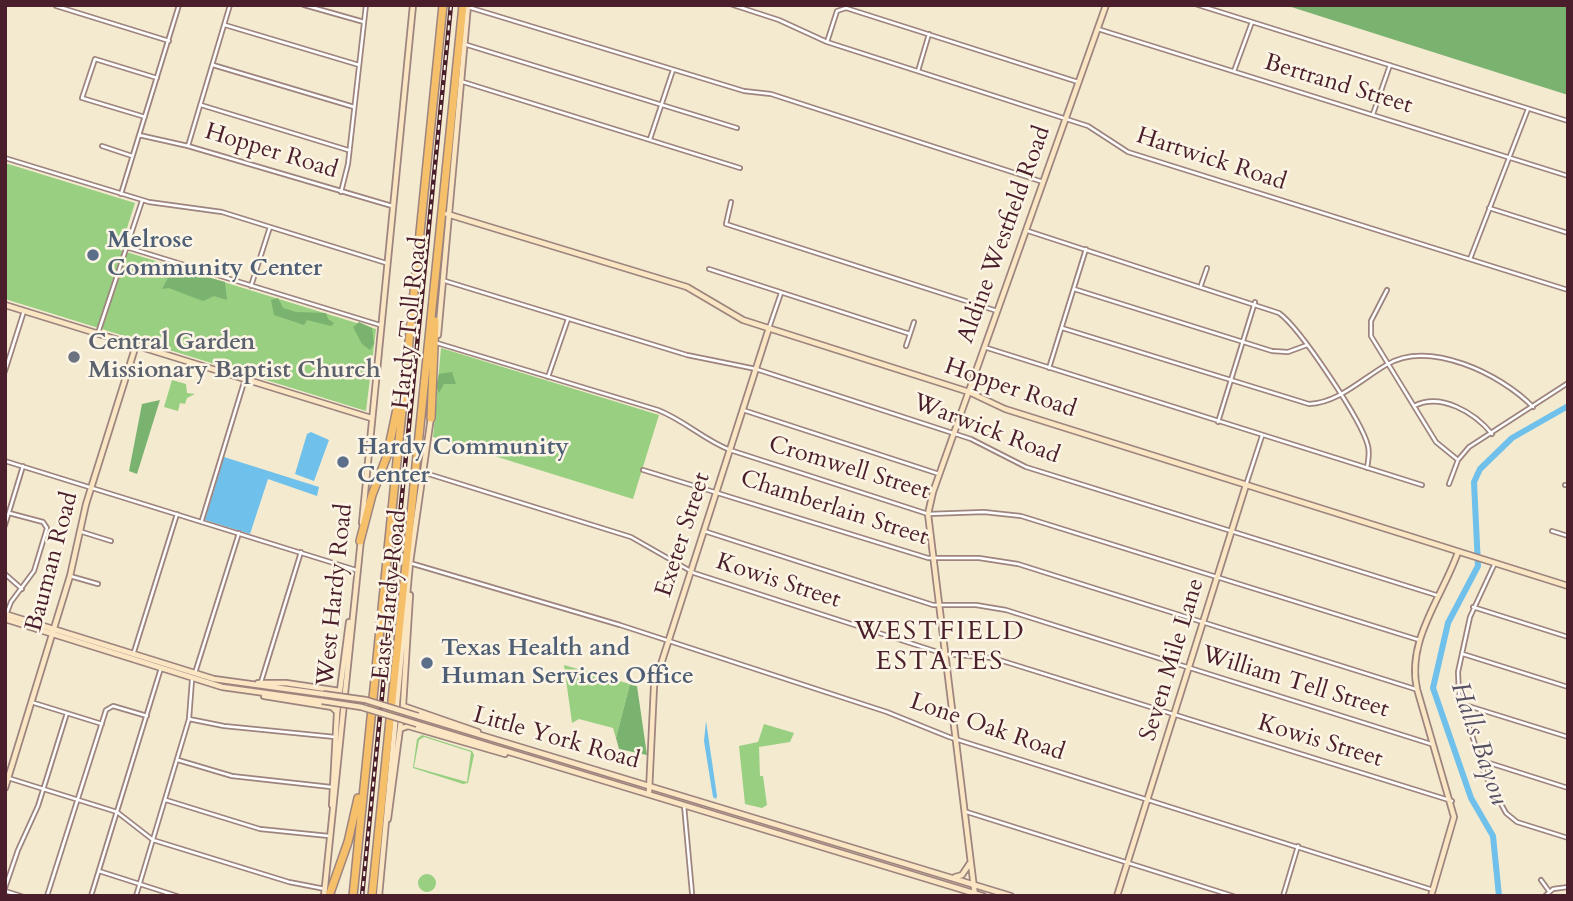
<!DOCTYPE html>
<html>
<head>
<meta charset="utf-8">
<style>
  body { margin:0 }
  #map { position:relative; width:1573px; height:901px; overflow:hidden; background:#f3ead0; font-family:Cardo,serif }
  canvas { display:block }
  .frame { position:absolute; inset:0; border:7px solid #4a1f2b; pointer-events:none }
</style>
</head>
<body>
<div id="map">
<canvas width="1573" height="901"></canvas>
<div class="frame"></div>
</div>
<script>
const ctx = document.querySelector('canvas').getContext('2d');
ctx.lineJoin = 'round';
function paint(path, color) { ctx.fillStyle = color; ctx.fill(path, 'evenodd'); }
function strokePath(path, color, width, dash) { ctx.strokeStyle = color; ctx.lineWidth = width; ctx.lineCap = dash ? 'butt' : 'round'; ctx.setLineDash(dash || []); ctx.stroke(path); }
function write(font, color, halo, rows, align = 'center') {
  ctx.font = font + ' Cardo,serif'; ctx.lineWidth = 5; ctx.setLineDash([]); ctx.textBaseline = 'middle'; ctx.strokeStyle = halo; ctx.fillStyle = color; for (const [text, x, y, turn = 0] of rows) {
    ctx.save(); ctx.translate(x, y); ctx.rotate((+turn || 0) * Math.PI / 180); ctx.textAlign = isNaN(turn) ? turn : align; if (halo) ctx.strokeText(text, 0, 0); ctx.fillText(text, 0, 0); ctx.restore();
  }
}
const green = new Path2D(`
  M5 163 135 203 120 250 376 329 366 411 5 299Z
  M441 348 659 415 633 499 433 437Z
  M172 380 186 384 187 393 195 394 187 398 185 404 180 403 178 411 164 407Z
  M564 665 630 684 616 738 613 728 579 719 572 723Z
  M764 724 794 733 790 742 759 747 760 776H763L767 805 762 808 745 804 739 746 758 742Z
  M422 735 472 751 474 755 468 783 463 784 413 768 417 739ZM424 737 471 752 467 782 414 767 419 740Z
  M418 883a9 9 0 1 1 18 0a9 9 0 1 1-18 0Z`);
const forest = new Path2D(`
  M1285 5H1568V95Z
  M169 266 225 282 227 300 214 296 203 301 169 288 162 289 170 274 167 270Z
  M278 298 283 308 296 312 326 313 328 319 334 323 331 326 307 320 304 325 274 315 271 300Z
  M359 322 372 328 374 344 370 350 362 344 353 327Z
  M452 372 456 384H444L439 393 436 386 439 374Z
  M160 400 137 474 129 471 142 404Z
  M630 684 637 686 647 755 619 749 616 738Z`);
const water = new Path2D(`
  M311 432 329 440 314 481 295 474 307 434Z
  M224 457 319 487 317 496 268 479 250 534 205 520Z
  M706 721 717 796 716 799 713 797 704 741Z`);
const river = new Path2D(`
  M1499 896 1493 836 1471 798 1433 688 1448 623 1478 566 1474 482 1480 469 1512 438 1568 406`);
const street = new Path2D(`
  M304 5 364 22
  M733 5 779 20 827 42 1088 126 1128 152 1568 290
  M1198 5 1568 121
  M56 6 169 41
  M468 7 744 91 771 94 1043 182
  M225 25 359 65
  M1098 29 1568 176
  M827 42 837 11 846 8 1078 82
  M464 44 737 128
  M213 65 354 107
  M918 71 929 34
  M1234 71 1252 22
  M460 81 740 168
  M201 105 348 150
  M1373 114 1390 65
  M145 117 82 98 95 59 157 78
  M139 135 188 146 392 206
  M650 139 673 70
  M102 146 132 156
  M188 146 230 5
  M5 158 149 202 222 212 386 263
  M341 192 348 164 366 5
  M121 194 179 5
  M731 202 726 224 997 311
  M1489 208 1568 233
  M1028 231 1279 313C1300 328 1362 421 1368 446 1370 454 1368 461 1367 468
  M126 247 380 325
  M1470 259 1528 109
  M709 269 910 334
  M442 280 687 355 756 369 971 439 1026 467 1436 595
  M1201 285 1207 268
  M251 286 270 227
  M1074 289 1272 351 1288 352 1307 345
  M1387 290 1371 321V336L1436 442 1458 460
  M769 328 781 293
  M1062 328 1309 404C1338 403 1362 379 1386 365 1429 339 1501 374 1533 407
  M98 333 142 201
  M437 343 658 410C684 420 704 440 730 450L928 514 984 512 1021 516 1419 640
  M906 346 914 322
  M984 347 1422 485
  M1049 368 1086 249
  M5 371 24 311
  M548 377 568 319
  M1414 406C1441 392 1475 413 1492 434
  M743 410 939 474
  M1218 422 1255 302
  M5 461 356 570
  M643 470 928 558H979L1018 564 1415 689
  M422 472 631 537 694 573 944 654 993 658 1452 801
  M1449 484 1458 460 1469 447 1568 383
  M1246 485 1262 436
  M1565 485H1568
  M202 520 245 379
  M5 525 23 466
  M79 531 111 541
  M704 531 933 605H976L1006 610 1431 744
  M1552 531 1568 536
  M410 563 620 625 887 712 949 737 1433 890
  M1495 563 1470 617 1458 672 1459 694 1484 773 1506 813 1517 822 1568 838
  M5 574 22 589
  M70 576 98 584
  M1473 607 1568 637
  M6 615 11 602 34 571 47 528 43 522 9 513
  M1463 654 1568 687
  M133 655 177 514
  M195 673 239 533
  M261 682 301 552
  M31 702 102 724
  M1462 704 1568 737
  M189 719 224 726 335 737
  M178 760 232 776 331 787
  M1480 760 1568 788
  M5 777 117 812 153 840 289 882 325 889
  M166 800 260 829 329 836
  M684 805 692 893
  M967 812 1233 896
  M99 871 177 896
  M1541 880 1549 891
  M5 888 18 850 38 806 67 713
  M5 891 21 896
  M47 896 106 710 113 706 147 716
  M91 896 161 668
  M136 896 189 719 192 680
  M1283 896 1298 846
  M1545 896 1553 889 1568 887`);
const secondary = new Path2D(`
  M447 214 687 287 743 320 969 392 1005 409 1568 586
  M5 305 371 418
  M438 335 468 5
  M362 523 413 5
  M5 614 214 679 323 694
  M5 619 222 687 322 701
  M258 683H286L340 691
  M264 696 332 707 337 712
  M403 706 478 732
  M418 716 1011 896
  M417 724 983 896
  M400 729 408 726 505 754
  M5 788 70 576 86 504 136 345
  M649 792 654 686 769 328
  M332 805 337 713 349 622
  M388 819 403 706 410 595
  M955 877 962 875 970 863
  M324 896 361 539
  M379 896 410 563 431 417
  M975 896 928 514 933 492 1106 5
  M1117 896 1246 485
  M1431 896 1454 817 1417 689C1406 640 1443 596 1458 552`);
const highway = new Path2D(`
  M431 418 435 321
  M360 541 372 495 387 456 398 404
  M329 896 348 842 358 798
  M353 896 443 5
  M372 896 463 5`);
const rail = new Path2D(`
  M362 896 451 5`);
const secondaryBridge = new Path2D(`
  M323 694 366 700 418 716
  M322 701 361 707 417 724`);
const markers = [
  [93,255,7,"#5c6f8a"],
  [74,357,7,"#6b7280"],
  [343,462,7,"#5c6f8a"],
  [427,663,7,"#5c6f8a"]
];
const streetNames = [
  ["Bertrand Street",1338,85,17],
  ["Hopper Road",271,152,17],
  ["Hartwick Road",1211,160,18],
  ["Aldine Westfield Road",1005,235,-70],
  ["Hardy Toll Road",411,323,-84],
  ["Hopper Road",1010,389,19],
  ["Warwick Road",986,430,21],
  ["Cromwell Street",849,469,17],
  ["Chamberlain Street",834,509,18],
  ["Exeter Street",684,535,-72],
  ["Bauman Road",53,562,-75],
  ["Kowis Street",778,582,18],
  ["West Hardy Road",336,595,-84],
  ["East Hardy Road",391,595,-84],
  ["Seven Mile Lane",1173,660,-73],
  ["William Tell Street",1295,683,17],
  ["Lone Oak Road",987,728,19],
  ["Little York Road",556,739,16],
  ["Kowis Street",1320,742,17]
];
const serviceNames = [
  ["Melrose",107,241],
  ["Community Center",107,269],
  ["Hardy Community",357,448],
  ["Center",357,476],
  ["Texas Health and",441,649],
  ["Human Services Office",441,677]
];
const worshipNames = [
  ["Central Garden",88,343],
  ["Missionary Baptist Church",88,371]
];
const neighbourhoodNames = [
  ["WESTFIELD",940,633],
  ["ESTATES",940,663]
];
const waterNames = [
  ["Halls Bayou",1478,744,71]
];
paint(green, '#98cf81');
paint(forest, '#7ab26f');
paint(water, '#6fc0ea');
strokePath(river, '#6fc0ea', 6);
strokePath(street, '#9e847e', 6);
strokePath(secondary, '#9e847e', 8);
strokePath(highway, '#9e847e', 10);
strokePath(street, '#fff', 2.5);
strokePath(secondary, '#fbe6c4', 4.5);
strokePath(highway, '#f6c06b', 7);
strokePath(rail, '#4a1f2b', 4.5);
strokePath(rail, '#fcf5e5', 2, [5]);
strokePath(secondaryBridge, '#9e847e', 8, []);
strokePath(secondaryBridge, '#fbe6c4', 4.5);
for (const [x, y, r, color] of markers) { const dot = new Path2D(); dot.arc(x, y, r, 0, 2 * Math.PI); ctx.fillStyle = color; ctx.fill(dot); strokePath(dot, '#fcf5e5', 2.5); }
write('24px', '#4a1f2b', '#fcf5e5', streetNames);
write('bold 24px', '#4e5e75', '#fcf5e5', serviceNames, 'left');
write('bold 24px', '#5b616d', '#fcf5e5', worshipNames, 'left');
ctx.letterSpacing = '2px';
write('26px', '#4a1f2b', '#fcf5e5', neighbourhoodNames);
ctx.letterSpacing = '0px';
write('italic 26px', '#554f64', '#fcf5e5', waterNames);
</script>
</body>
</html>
